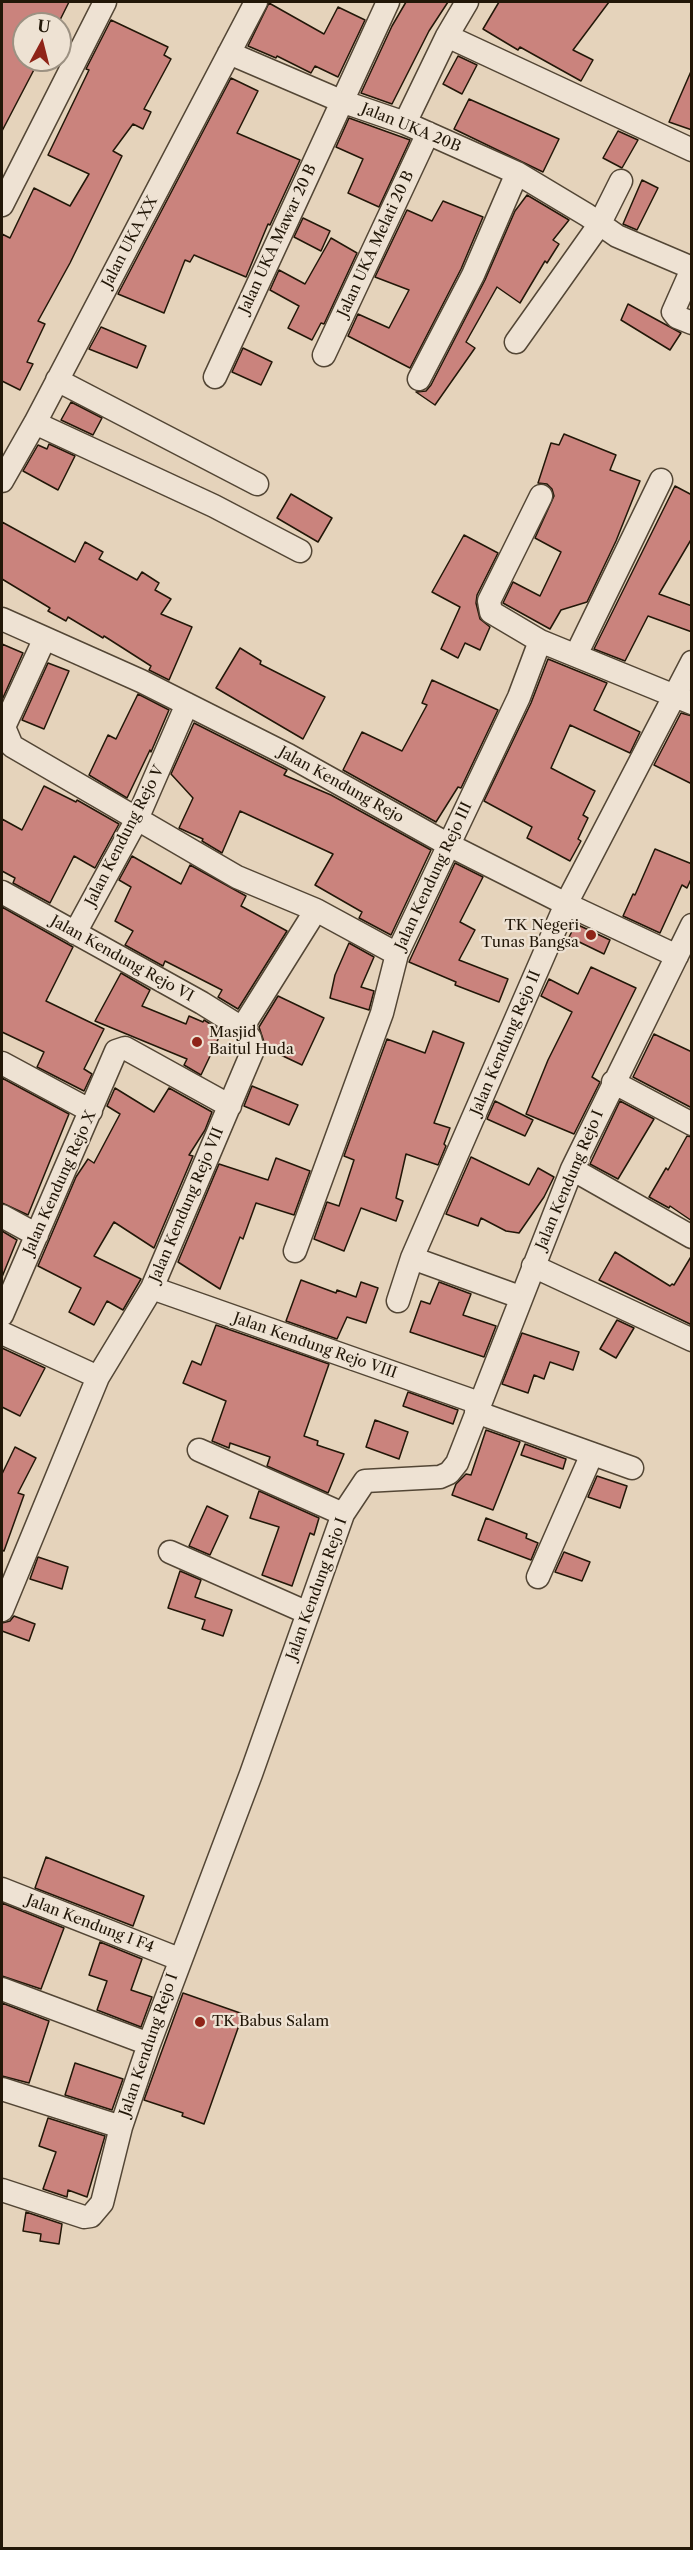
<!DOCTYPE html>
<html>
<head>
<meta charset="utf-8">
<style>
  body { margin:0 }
  #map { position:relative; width:693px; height:2550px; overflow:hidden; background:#e5d3bb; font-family:"Libre Caslon Text",serif }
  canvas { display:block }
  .frame { position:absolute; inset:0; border:3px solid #221708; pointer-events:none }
  .north { position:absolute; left:12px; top:12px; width:60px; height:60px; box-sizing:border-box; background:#eee2d3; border:2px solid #9c9182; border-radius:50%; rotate:7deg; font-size:16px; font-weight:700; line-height:24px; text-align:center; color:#221708 }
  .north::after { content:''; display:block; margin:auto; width:21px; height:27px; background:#8f2418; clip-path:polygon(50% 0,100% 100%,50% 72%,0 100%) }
</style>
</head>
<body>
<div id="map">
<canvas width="693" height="2550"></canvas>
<div class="frame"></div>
<div class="north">U</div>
</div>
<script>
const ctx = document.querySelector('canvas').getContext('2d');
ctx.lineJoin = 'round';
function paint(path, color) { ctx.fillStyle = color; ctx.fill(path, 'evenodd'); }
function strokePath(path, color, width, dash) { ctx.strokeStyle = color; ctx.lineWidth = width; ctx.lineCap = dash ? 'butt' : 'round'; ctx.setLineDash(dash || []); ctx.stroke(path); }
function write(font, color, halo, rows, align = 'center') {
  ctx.font = font + ' "Libre Caslon Text",serif'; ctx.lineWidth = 4.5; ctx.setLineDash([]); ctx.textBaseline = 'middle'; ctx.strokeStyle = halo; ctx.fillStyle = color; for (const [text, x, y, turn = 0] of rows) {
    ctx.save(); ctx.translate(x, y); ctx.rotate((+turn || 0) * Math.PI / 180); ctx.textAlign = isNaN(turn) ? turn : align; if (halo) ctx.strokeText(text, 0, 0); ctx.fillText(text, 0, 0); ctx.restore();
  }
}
const building = new Path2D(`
  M2 2H69L58 24H24V60L38 62 2 131Z
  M406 2H448L429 31 392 104 361 93 392 26Z
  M499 2H609L573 50 593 60 581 81 520 47 518 50 483 29Z
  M269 3 324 34 338 7 365 20 338 77 315 66 311 73 277 56 276 58 248 46Z
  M111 20 168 47 164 55 171 59 144 109 151 112 143 129 133 124 113 151 122 156 70 263 38 321 45 324 27 362 33 364 20 390 2 381V234L10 238 34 188 70 206 89 174 48 155 89 70 86 69Z
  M458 56 477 65 462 94 443 84Z
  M692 69V130L669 122Z
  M231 78 258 91 237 133 300 160 270 225 268 224 246 277 194 255 190 262 185 260 164 313 118 294Z
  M469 99 559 139 543 172 454 129Z
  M349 118 410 140 379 207 348 193 363 159 336 147Z
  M618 131 638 140 622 168 603 158Z
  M642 180 658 188 637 230 623 224Z
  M527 195 569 220 553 240 559 244 547 263 545 261 520 303 497 287 466 342 475 348 435 405 416 392 426 391 431 385 485 280 515 211Z
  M443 201 483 217 461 269 410 368 348 336 358 314 389 328 409 290 375 277 407 210 432 221Z
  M303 218 330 231 321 251 294 237Z
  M331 238 357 253 324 324 321 323 312 340 288 328 299 306 270 290 279 270 305 284Z
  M628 304 681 333 670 350 621 320Z
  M101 327 146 346 137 368 89 349Z
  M243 348 272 362 261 385 232 372Z
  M71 402 102 418 93 435 61 420Z
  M564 434 616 455 610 470 640 481 616 541 587 602 561 610 550 629 503 603 513 582 540 596 561 552 535 538 554 496 552 489 547 484 538 483 551 443 559 445Z
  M49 444 75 456 58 490 23 471 38 445 47 449Z
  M675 486 692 495V538L659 594 692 606V632L648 616 625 661 594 649Z
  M291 494 332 518 318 542 277 518Z
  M2 522 75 562 85 542 103 552 99 559 137 580 142 572 159 583 155 590 171 599 161 614 192 627 169 680 149 670 151 666 104 636 103 638 68 617 66 621 48 611 50 608 2 579Z
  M464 535 498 553 477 595 476 603 480 619 490 627 480 650 465 643 458 658 441 649 460 607 432 592Z
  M2 644 23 653 2 700Z
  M240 648 261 661 260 664 325 697 303 739 216 688Z
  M548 659 607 683 594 710 640 732 630 753 570 725 551 768 595 791 583 815 588 818 578 839 581 841 570 861 527 838 532 827 484 801 531 703Z
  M48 663 69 671 44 729 22 720Z
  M432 680 498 710 461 788 458 787 436 822 343 770 362 732 402 751 427 705 422 703Z
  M138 694 169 710 151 752 150 750 127 798 89 775 108 735 116 739Z
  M681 713 692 716V784L654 765Z
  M194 723 287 770 284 775 331 795 431 850 391 935 359 918 362 912 315 885 333 854 240 811 222 853 202 841 203 839 179 828 193 798 171 774Z
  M44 786 76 802 77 800 119 824 95 868 74 856 50 903 13 883 15 878 2 871V819L22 830Z
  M655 849 692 864V877L687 888 682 885 660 933 623 916 633 894 635 895Z
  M132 856 181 884 190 865 246 896 241 906 287 931 238 1009 218 997 222 990 165 961 163 966 125 945 133 931 115 921 131 887 119 880Z
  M455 863 483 877 460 922 475 930 459 960 508 979 499 1002 455 985 456 982 409 962Z
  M2 907 73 947 46 1001 104 1029 84 1069 92 1074 84 1091 37 1067 44 1052 2 1032Z
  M576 924 610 940 604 954 569 937Z
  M349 943 374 957 361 987 374 991 369 1010 330 998 335 975Z
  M591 967 636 988 592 1077 600 1082 574 1134 526 1114 548 1060 572 1012 541 996 549 979 578 994Z
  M121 973 150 990 142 1006 186 1024 189 1016 203 1022 204 1020 222 1031 201 1075 184 1065 187 1059 95 1021Z
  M278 996 324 1018 302 1065 266 1048 259 1027Z
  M433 1031 464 1043 434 1123 450 1128 444 1144 446 1146 438 1165 406 1154 396 1198 403 1201 396 1221 361 1208 344 1251 314 1239 327 1202 339 1206 354 1160 344 1156 387 1039 425 1053Z
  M654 1034 692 1052V1108L633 1077Z
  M2 1078 69 1114 28 1215 2 1203Z
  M252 1086 298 1105 289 1125 244 1106Z
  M115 1088 154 1112 169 1088 212 1112 205 1130 189 1155 193 1156 154 1248 114 1222 94 1256 141 1279 123 1310 107 1301 94 1325 69 1312 81 1288 38 1266 76 1177 88 1159 94 1163 120 1114 107 1106Z
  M495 1101 533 1120 525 1136 487 1119Z
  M620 1101 654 1119 618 1179 590 1164Z
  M687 1136 692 1137V1221L670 1206 669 1208 649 1197 666 1168 668 1170Z
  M471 1157 529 1185 538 1168 554 1177 544 1197 519 1233 506 1231 481 1218 478 1226 446 1214Z
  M276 1158 310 1171 294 1215 256 1203 243 1239 240 1237 220 1289 178 1262 219 1164 268 1180Z
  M2 1231 17 1240 2 1277Z
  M615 1252 670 1286 672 1284 674 1285 692 1255V1325L599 1280Z
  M301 1280 336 1293 337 1290 356 1297 361 1282 378 1288 366 1323 347 1317 337 1339 286 1321Z
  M439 1282 471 1294 463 1315 496 1326 484 1357 410 1332 421 1301 430 1304Z
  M617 1320 634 1328 616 1358 600 1349Z
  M216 1325 329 1364 304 1436 318 1441 317 1445 344 1454 328 1493 267 1466 270 1457 230 1443 229 1448 212 1441 226 1401 183 1383 192 1361 201 1365Z
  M522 1333 579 1352 573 1370 550 1362 544 1379 534 1375 528 1393 502 1384Z
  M2 1348 45 1368 20 1416 2 1407Z
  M408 1392 458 1410 453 1424 403 1406Z
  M375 1420 408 1432 399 1459 366 1447Z
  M486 1430 520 1442 493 1510 452 1495 456 1484 466 1474 471 1475Z
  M525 1444 566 1459 563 1469 521 1455Z
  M15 1447 36 1458 18 1493 24 1495 4 1551 2 1550V1474Z
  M597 1476 627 1486 620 1508 588 1497Z
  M259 1491 319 1518 314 1535 310 1533 292 1586 262 1575 279 1527 250 1518Z
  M207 1506 228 1516 210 1555 189 1546Z
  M486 1518 527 1534 526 1538 538 1543 531 1560 478 1540Z
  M564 1552 590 1562 582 1581 555 1572Z
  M38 1557 68 1567 62 1589 30 1579Z
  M180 1571 201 1580 195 1597 232 1610 223 1636 202 1629 205 1620 168 1608Z
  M14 1616 35 1624 29 1641 2 1631V1623L10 1621Z
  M46 1857 144 1896 133 1926 35 1888Z
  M2 1903 64 1928 41 1989 2 1976Z
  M100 1942 142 1959 131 1990 152 1997 141 2027 97 2010 107 1981 89 1975Z
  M183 1993 243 2014 204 2124 182 2116 183 2113 144 2100Z
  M2 2003 49 2021 29 2083 2 2076Z
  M75 2063 123 2079 112 2110 65 2095Z
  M48 2118 105 2136 87 2197 68 2190 67 2197 43 2189 56 2152 39 2146Z
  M26 2212 62 2224 59 2244 40 2241 41 2234 23 2231Z`);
const minor = new Path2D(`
  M447 36 692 150
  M229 53 341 101 405 123 517 173 587 215 617 236 692 268
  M405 123 447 36 467 2
  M2 205 105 2
  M692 269 673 312 677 317 692 323
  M516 342 599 225 621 181
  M324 355 428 133
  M215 377 388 2
  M419 379 473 275 517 173
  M57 380 257 484
  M35 423 214 506 300 551
  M2 481 35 423 256 2
  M541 496 489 601 491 612 540 641 692 703
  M2 619 141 681 288 755 449 845 566 904 677 956
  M44 640 4 727 12 746 237 877 316 910 242 1028
  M576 655 661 480
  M2 892 202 1003 242 1028 250 1038 253 1050 152 1288 98 1377 2 1610
  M316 910 397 954
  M75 933 137 819 187 704
  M2 1063 91 1111
  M613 1082 692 1124
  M572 1169 692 1237
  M2 1216 37 1235
  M295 1251 382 1013 397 954 519 697 540 641
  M412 1258 520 1297
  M533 1266 692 1340
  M152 1288 479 1403
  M398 1301 412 1258 566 904 692 662
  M2 1315 116 1051 125 1048 230 1106
  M2 1333 98 1377
  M476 1412 632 1468
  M199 1450 343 1514
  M170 1552 308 1613
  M538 1577 592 1454
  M2 1889 179 1959
  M2 1989 149 2044
  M2 2089 121 2127
  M2 2190 84 2217 91 2216 102 2203 121 2127 149 2044 251 1774 343 1514 365 1481 440 1477 449 1473 457 1463 572 1169 692 925`);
const markers = [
  [591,935,6,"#8f2418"],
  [197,1042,6,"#8f2418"],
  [200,2022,6,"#8f2418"]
];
const streetNames = [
  ["Jalan UKA 20B",411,128,22],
  ["Jalan UKA Mawar 20 B",278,239,-65],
  ["Jalan UKA XX",130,242,-62],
  ["Jalan UKA Melati 20 B",376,244,-65],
  ["Jalan Kendung Rejo",341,785,29],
  ["Jalan Kendung Rejo V",125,836,-63],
  ["Jalan Kendung Rejo III",434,876,-65],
  ["Jalan Kendung Rejo VI",122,959,29],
  ["Jalan Kendung Rejo II",506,1043,-67],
  ["Jalan Kendung Rejo I",570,1180,-67],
  ["Jalan Kendung Rejo X",60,1183,-66],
  ["Jalan Kendung Rejo VII",187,1205,-67],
  ["Jalan Kendung Rejo VIII",315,1346,19],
  ["Jalan Kendung Rejo I",317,1589,-70],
  ["Jalan Kendung I F4",90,1924,21],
  ["Jalan Kendung Rejo I",149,2045,-71]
];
const poiNames = [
  ["TK Negeri",579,926,"right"],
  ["Tunas Bangsa",579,943,"right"],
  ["Masjid",209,1033],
  ["Baitul Huda",209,1050],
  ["TK Babus Salam",212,2022]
];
paint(building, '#ca837d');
strokePath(building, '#221708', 1.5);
strokePath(minor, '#534635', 25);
strokePath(minor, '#eee2d3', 22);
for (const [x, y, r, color] of markers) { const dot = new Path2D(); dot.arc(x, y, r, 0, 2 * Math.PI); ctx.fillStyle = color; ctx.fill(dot); strokePath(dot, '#eee2d3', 2); }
write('15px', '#221708', '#eee2d3', streetNames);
write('15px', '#221708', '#eee2d3', poiNames, 'left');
</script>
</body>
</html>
